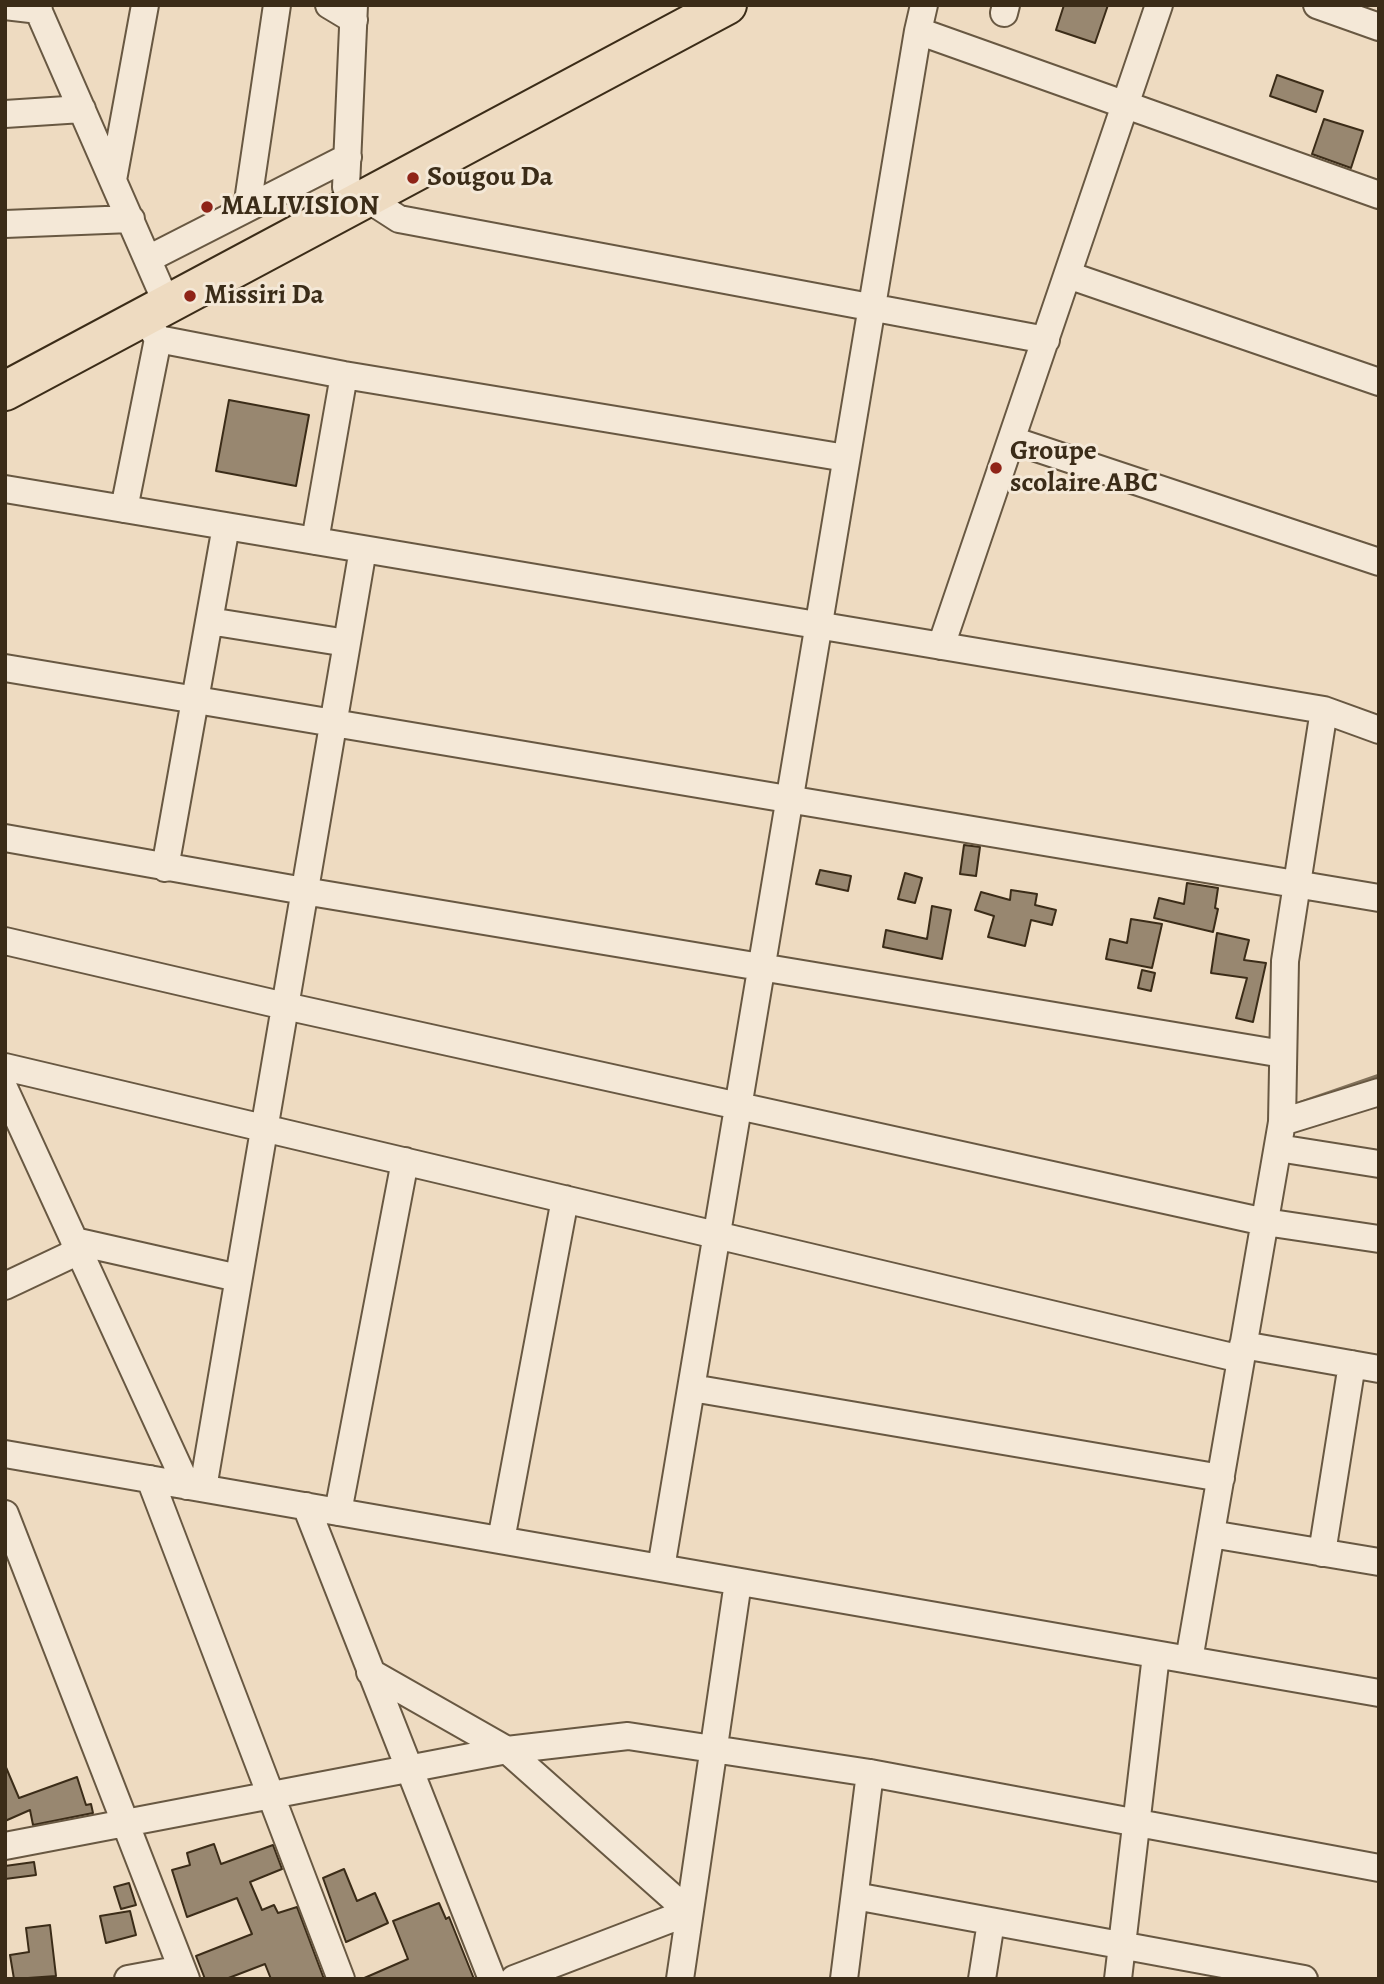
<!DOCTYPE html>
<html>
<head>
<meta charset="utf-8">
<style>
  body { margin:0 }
  #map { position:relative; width:1384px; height:1984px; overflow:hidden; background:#eedbc1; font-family:Alegreya,serif }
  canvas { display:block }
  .frame { position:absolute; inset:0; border:7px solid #3b2c18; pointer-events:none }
</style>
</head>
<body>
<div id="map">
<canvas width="1384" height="1984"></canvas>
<div class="frame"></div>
</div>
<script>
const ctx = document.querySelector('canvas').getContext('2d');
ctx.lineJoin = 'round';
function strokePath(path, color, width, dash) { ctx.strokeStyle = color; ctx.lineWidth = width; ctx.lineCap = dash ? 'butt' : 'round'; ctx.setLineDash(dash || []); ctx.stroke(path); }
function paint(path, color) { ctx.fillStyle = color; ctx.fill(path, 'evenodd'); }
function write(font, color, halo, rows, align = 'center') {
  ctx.font = font + ' Alegreya,serif'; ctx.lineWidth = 6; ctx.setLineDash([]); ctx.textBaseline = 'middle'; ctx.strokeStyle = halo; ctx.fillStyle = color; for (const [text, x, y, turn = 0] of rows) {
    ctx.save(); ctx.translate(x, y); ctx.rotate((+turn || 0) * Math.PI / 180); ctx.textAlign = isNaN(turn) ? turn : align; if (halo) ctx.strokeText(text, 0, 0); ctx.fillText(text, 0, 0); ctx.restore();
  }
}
const stream = new Path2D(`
  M1301 1103 1379 1076`);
const building = new Path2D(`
  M1064 5H1108L1095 43 1056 30Z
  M1277 75 1323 91 1316 112 1270 96Z
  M1324 119 1363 131 1351 168 1312 154Z
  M229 400 309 415 296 486 216 471Z
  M964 845 980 847 976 876 960 874Z
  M820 870 851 876 848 891 816 884Z
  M905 873 922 878 915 903 898 899Z
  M1187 883 1218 888 1215 908 1218 909 1213 932 1154 918 1159 898 1184 904Z
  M1011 890 1037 894 1035 905 1056 910 1052 925 1031 920 1025 946 988 937 994 916 975 910 981 892 1010 900Z
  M932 906 951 910 942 959 883 947 886 930 927 939Z
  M1131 919 1162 924 1152 968 1106 959 1110 939 1127 943Z
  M1217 933 1249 940 1244 960 1266 963 1253 1022 1236 1018 1247 978 1211 973Z
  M1142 970 1155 973 1151 991 1138 988Z
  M5 1765 19 1798 77 1777 86 1805 91 1804 93 1813 33 1825 30 1810 5 1821Z
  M214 1844 221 1864 273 1845 282 1869 250 1882 262 1910 274 1905 278 1913 297 1907 324 1979H271L265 1964 226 1979H205L196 1956 252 1934 237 1898 187 1917 172 1870 190 1865 187 1853Z
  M34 1862 36 1875 5 1879V1866Z
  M344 1869 357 1901 375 1893 388 1923 346 1942 323 1878Z
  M129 1883 136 1905 121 1909 114 1887Z
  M439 1903 446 1919 449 1917 474 1979H362L408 1959 393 1921Z
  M130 1911 136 1935 106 1943 100 1916Z
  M50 1925 56 1976 14 1979 10 1955 29 1952 26 1928Z`);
const minor = new Path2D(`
  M36 5 160 288
  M329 5 354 20
  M1317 5 1379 27
  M5 6 39 10
  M1004 13 1006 5
  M918 31 1379 195
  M5 114 82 109
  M113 180 145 5
  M346 187 354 5
  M368 199 399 219 1046 340
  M247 208 277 5
  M5 224 131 219
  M148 259 348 157
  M1068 275 1379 382
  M158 339 344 375 846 458
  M1012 440 1379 562
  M5 489 1324 710 1379 730
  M124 509 158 339 149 324
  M315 541 344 375
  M209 621 347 643
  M941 646 1159 5
  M5 668 1379 898
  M5 838 304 891 1283 1054
  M165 868 226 526
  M5 941 285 1006 1265 1222 1379 1239
  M5 1067 1241 1359
  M5 1090 187 1486
  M1282 1122 1379 1092
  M1278 1148 1379 1164
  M74 1241 238 1278
  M5 1286 79 1251
  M1243 1345 1379 1369
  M692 1388 1221 1478
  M5 1454 1379 1693
  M150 1479 341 1979
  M203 1488 363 549
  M306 1506 492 1979
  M338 1512 405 1161
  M5 1514 186 1979
  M1211 1534 1379 1562
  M501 1540 565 1199
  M1322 1553 1352 1364
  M661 1568 918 31 924 5
  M1189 1660 1282 1122 1285 961 1324 710
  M370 1672 507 1750 689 1912 514 1979
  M5 1846 507 1750 628 1736 870 1773 1379 1868
  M855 1896 1304 1979
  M128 1979 182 1969
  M680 1979 738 1582
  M844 1979 870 1773
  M982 1979 991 1922
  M1118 1979 1156 1655`);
const highway = new Path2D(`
  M5 391 727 5`);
const markers = [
  [413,178,7,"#8f2418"],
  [207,207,7,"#8f2418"],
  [190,296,7,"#8f2418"],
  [996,468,7,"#8f2418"]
];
const poiNames = [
  ["Sougou Da",427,178],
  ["MALIVISION",221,207],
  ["Missiri Da",204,296],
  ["Groupe",1010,452],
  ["scolaire ABC",1010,484]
];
strokePath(stream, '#82725b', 5);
paint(building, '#988770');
strokePath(building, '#3b2c18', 2);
strokePath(minor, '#685842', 30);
strokePath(highway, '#3b2c18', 42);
strokePath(minor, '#f4e8d7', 26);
strokePath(highway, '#eedbc1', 38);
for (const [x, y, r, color] of markers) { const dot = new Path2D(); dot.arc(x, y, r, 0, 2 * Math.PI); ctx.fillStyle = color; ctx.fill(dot); strokePath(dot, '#f4e8d7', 2.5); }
write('bold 28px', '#3b2c18', '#f4e8d7', poiNames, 'left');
</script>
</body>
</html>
